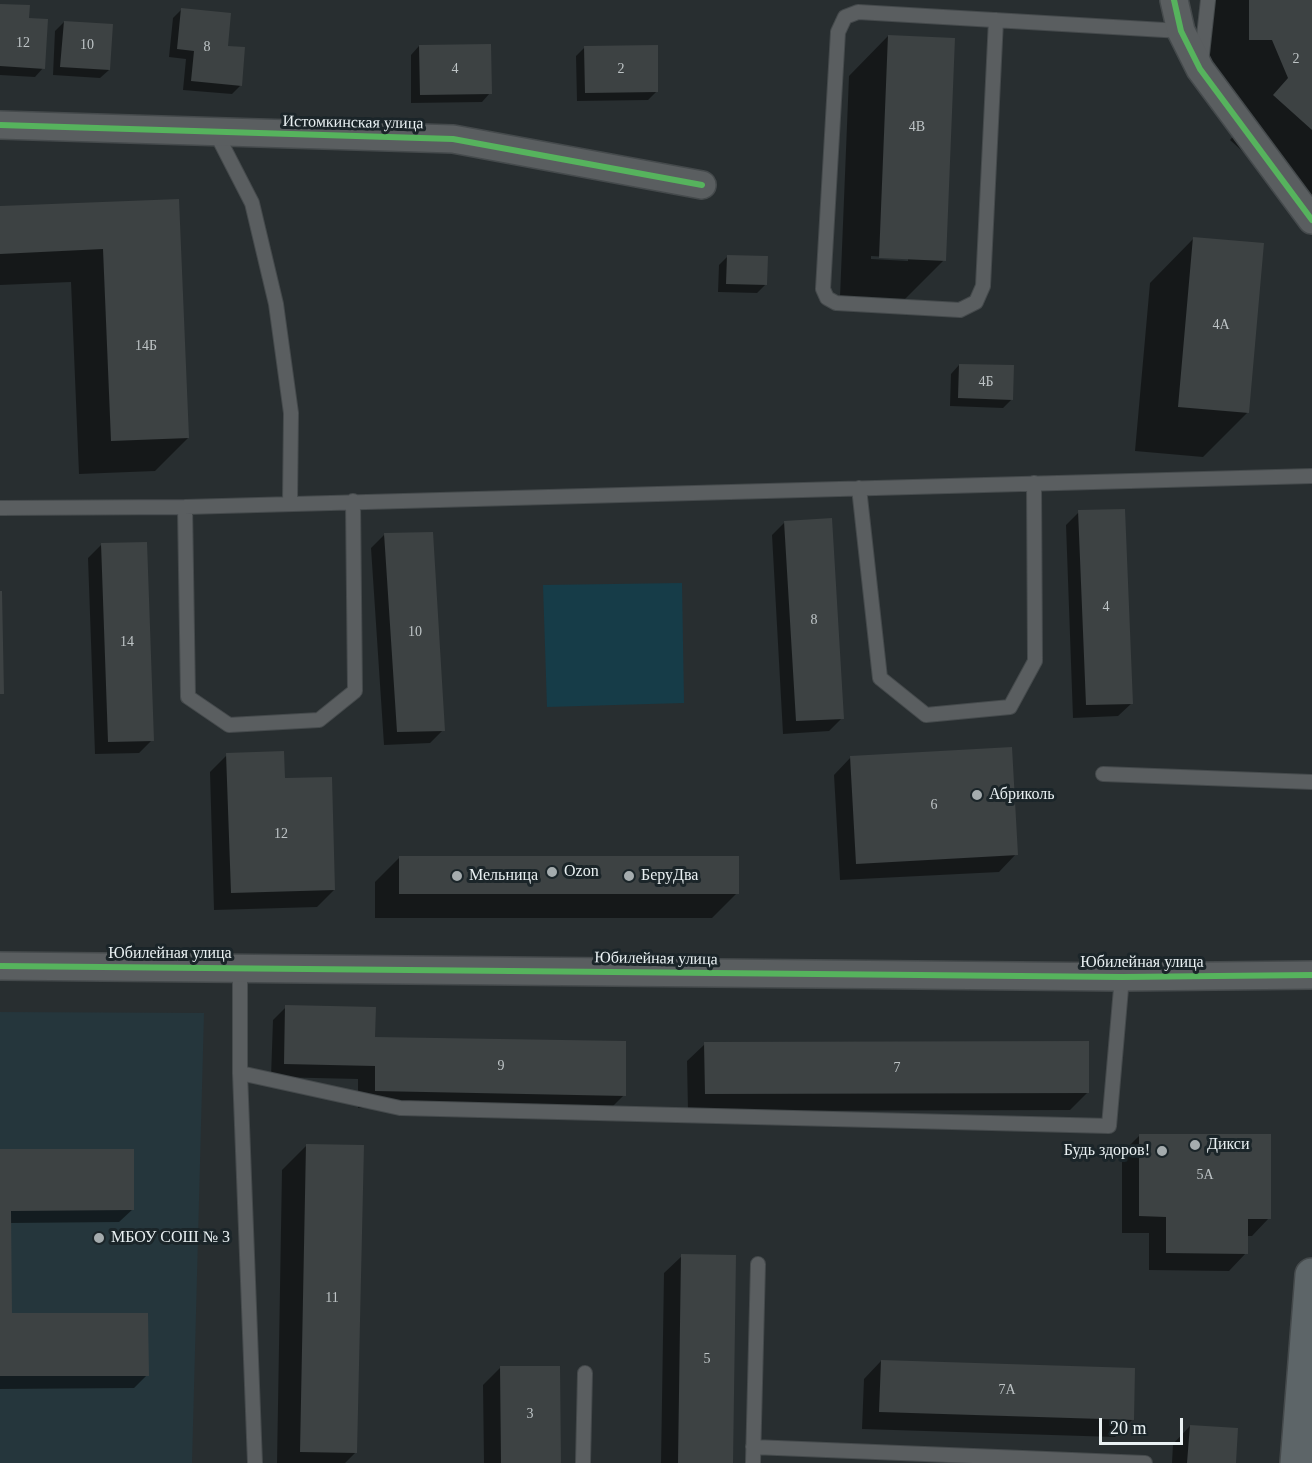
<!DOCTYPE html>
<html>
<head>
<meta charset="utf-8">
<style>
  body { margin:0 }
  #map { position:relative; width:1312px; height:1463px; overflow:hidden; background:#282e30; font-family:Georgia,serif }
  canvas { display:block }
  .scale { position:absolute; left:1099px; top:1418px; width:84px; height:27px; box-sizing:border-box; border:3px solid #e9f0f2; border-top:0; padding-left:8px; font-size:18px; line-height:21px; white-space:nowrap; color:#e9f0f2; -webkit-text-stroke:4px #1b2529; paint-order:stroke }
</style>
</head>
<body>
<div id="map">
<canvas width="1312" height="1463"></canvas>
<div class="scale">20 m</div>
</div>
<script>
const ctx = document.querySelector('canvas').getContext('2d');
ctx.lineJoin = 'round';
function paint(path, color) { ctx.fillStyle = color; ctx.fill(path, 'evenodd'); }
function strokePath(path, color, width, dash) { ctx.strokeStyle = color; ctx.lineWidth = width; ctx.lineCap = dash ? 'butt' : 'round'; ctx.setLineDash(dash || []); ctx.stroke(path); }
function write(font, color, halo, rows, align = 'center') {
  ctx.font = font + ' Georgia,serif'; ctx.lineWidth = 6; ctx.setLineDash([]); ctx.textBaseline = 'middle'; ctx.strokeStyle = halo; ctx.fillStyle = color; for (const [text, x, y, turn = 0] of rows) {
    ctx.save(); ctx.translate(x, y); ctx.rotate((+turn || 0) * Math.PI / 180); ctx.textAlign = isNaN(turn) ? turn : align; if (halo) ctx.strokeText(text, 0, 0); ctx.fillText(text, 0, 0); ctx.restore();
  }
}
const built = new Path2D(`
  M0 1012 204 1013 192 1463H0Z`);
const green = new Path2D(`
  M682 583 684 703 547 707 543 585Z`);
const shadow = new Path2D(`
  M1205 0H1312V214L1230 140 1245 123 1228 84H1205Z
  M0 5 28 20 43 68 35 77 0 75Z
  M181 10 226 47 240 86 232 94 183 90 186 59 169 57 173 18Z
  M64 22 109 70 100 78 53 75 55 31Z
  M888 36 944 260 904 300 840 297 849 76ZM871 256 908 258V261L871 259Z
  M419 46 490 93 482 102 411 103V55Z
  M585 47 657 91 648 100 577 101 576 56Z
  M178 201 188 438 155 471 79 474 71 282 0 285V208Z
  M1194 238 1247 413 1203 457 1135 451 1150 283Z
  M727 257 766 284 757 293 718 292 719 265Z
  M959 365 1012 399 1003 408 950 406 951 374Z
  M1079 512 1132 703 1118 716 1073 718 1066 525Z
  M785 522 842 718 829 731 783 734 772 535Z
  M384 535 443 730 430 743 384 745 371 548Z
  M101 545 152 740 139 753 95 754 88 558Z
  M227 755 283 780 334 890 317 907 214 910 210 772Z
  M851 757 1016 854 999 872 840 880 834 775Z
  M400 857 737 893 712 918H375V882Z
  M286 1007 374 1040 624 1095 607 1112 358 1108V1079L271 1077 273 1020Z
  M705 1044 1088 1092 1070 1110 688 1111 687 1061Z
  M1140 1135 1269 1218 1252 1236H1246V1253L1229 1271 1149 1270V1233H1122V1153Z
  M307 1145 356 1452 345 1463H277L282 1170Z
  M0 1151 133 1209 119 1222 10 1223 11 1315 147 1375 134 1388 0 1389Z
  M682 1256 731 1463H661L664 1273Z
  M881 1361 1132 1420 1115 1437 862 1429 864 1379Z
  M501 1367 559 1463H484L483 1385Z
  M1190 1426 1234 1463H1172L1173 1444Z`);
const building = new Path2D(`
  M1249 0H1312V130L1273 95 1288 78 1272 40H1249Z
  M0 4 30 5 29 18 48 19 45 69 0 66Z
  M181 8 231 13 228 46 245 47 242 86 191 81 194 51 177 49Z
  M64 21 113 24 110 70 60 67Z
  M888 35 955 38 946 261 879 258Z
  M491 44 492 94 420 95 419 45Z
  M658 45V92L585 93 584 46Z
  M179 199 189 438 111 441 103 249 0 254V206Z
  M1193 237 1264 243 1249 413 1178 407Z
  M727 255 768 256 767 285 726 284Z
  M959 364 1014 365 1013 400 958 398Z
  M1125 509 1133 704 1086 705 1078 510Z
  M832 518 844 719 796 721 784 521Z
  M433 532 445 731 397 732 384 533Z
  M147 542 154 741 108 742 101 543Z
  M0 591H2L4 694H0Z
  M1012 747 1018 855 856 864 850 756Z
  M284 751 285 778 332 777 335 890 231 893 226 753Z
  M399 856H739V894H399Z
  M285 1005 376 1007 375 1037 626 1041V1096L375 1091V1066L284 1064Z
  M1089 1041V1093L705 1094 704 1042Z
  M1139 1134H1271V1219H1248V1254L1166 1253V1217L1139 1216Z
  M306 1144 364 1145 357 1453 300 1452Z
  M0 1149H134V1210L11 1211 12 1313H148L149 1376H0Z
  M681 1254 736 1255 733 1463H678Z
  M881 1360 1135 1368 1134 1420 879 1412Z
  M500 1366H560L561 1463H501Z
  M1190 1425 1238 1428 1236 1463H1187Z`);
const lane = new Path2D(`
  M996 20 983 286 976 302 960 310 836 303 827 298 823 289 838 32 845 17 858 12 1181 31
  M1201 63 1208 0
  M216 133 252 203 276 304 291 413 290 503
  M859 488 880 678 926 715 1010 707 1035 661 1034 483
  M185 507 188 697 229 725 319 720 355 691 353 501
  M0 508 185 507 1312 476
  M1103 774 1312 782
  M240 968V1073L255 1463
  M240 1073 400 1108 1109 1126 1122 977
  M753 1447 1145 1463
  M583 1463 585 1373
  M753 1463 758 1264`);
const street = new Path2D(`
  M1174 0 1181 31 1200 69 1312 220
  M0 125 453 139 702 185
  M0 966 1122 977 1312 975`);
const secondary = new Path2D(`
  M1297 1463 1312 1275`);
const cycleway = new Path2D(`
  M1174 0 1181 31 1200 69 1312 220
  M0 125 453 139 702 185
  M0 966 1122 977 1312 975`);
const markers = [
  [977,795,6,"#a5acae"],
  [552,872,6,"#a5acae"],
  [457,876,6,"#a5acae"],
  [629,876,6,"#a5acae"],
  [1195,1145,6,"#a5acae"],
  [1162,1151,6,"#a5acae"],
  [99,1238,6,"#a5acae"]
];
const numberNames = [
  ["12",23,43],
  ["10",87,45],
  ["8",207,47],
  ["2",1296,59],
  ["4",455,69],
  ["2",621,69],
  ["4В",917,127],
  ["4А",1221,325],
  ["14Б",146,346],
  ["4Б",986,382],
  ["4",1106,607],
  ["8",814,620],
  ["10",415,632],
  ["14",127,642],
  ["6",934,805],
  ["12",281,834],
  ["9",501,1066],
  ["7",897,1068],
  ["5А",1205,1175],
  ["11",332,1298],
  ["5",707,1359],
  ["7А",1007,1390],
  ["3",530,1414]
];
const streetNames = [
  ["Истомкинская улица",353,123,1],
  ["Юбилейная улица",170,954],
  ["Юбилейная улица",656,959,1],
  ["Юбилейная улица",1142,963]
];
const poiNames = [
  ["Абриколь",989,795],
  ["Ozon",564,872],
  ["Мельница",469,876],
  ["БеруДва",641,876],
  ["Дикси",1207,1145],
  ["Будь здоров!",1150,1151,"right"],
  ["МБОУ СОШ № 3",111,1238]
];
paint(built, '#25363c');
paint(green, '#163c48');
paint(shadow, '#0007');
paint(building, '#3d4243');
strokePath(lane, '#454a4c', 16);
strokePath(street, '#454a4c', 30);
strokePath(secondary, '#454a4c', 36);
strokePath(lane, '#5a5e60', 14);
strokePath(street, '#5a5e60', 27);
strokePath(secondary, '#5d6568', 33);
strokePath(cycleway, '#56b35d', 6);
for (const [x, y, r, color] of markers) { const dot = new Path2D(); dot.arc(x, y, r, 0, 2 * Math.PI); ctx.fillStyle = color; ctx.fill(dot); strokePath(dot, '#1b2529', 2); }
write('14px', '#bec4c6', null, numberNames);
write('16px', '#e9f0f2', '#1b2529', streetNames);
write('16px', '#e9f0f2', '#1b2529', poiNames, 'left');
</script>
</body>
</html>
